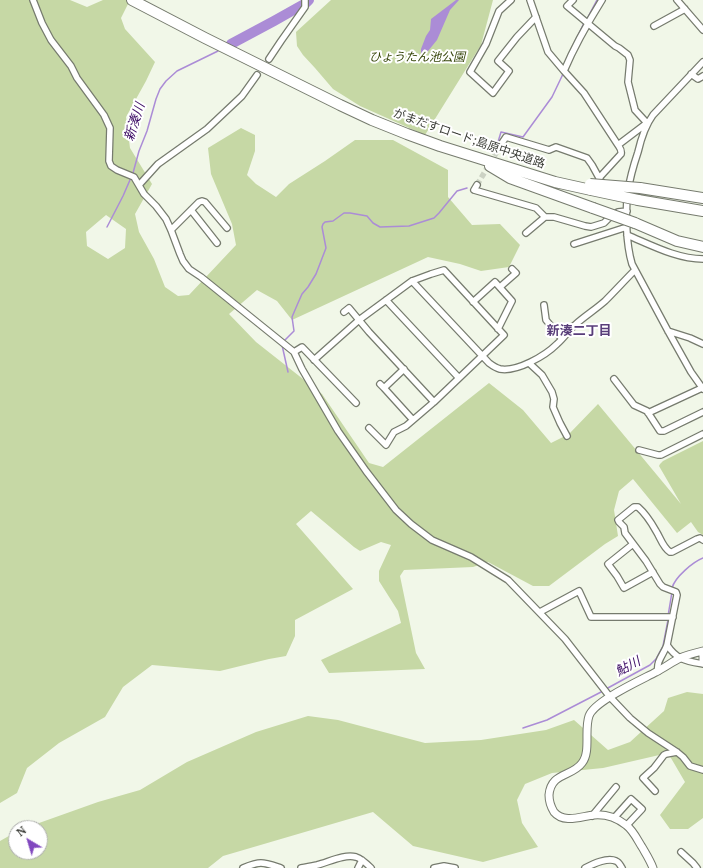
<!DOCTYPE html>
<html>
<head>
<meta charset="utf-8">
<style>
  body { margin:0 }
  #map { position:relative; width:703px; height:868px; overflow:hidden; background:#f1f7e8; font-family:"Noto Serif",serif }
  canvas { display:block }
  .north { position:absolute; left:8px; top:820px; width:40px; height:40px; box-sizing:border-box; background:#fff; border:1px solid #b0b1af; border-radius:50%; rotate:322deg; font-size:11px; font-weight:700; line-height:16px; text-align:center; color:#3a3c36 }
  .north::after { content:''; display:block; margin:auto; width:14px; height:18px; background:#8148bf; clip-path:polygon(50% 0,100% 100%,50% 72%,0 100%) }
</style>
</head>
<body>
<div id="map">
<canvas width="703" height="868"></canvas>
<div class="north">N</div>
</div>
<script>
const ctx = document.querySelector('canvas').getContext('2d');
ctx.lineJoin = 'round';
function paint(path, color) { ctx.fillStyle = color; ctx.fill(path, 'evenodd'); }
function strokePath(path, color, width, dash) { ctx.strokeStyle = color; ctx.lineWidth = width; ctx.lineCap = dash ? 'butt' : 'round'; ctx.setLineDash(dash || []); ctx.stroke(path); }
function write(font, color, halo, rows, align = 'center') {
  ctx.font = font + ' "Noto Serif","Noto Sans JP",serif'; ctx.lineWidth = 4; ctx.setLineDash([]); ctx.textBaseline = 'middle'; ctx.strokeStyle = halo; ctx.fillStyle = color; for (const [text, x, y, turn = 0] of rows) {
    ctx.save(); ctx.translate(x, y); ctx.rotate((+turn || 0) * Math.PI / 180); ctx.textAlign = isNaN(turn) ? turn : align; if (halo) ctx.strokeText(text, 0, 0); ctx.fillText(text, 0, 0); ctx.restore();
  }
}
const green = new Path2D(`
  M0 0H70L87 7 103 0H130L121 18 125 29 155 62 146 81 126 117 130 148 152 184 135 214 139 232 154 259 165 287 178 296 189 295 236 245 232 224 211 174 208 148 241 128 255 135V151L247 175 256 184 276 197 289 184 325 161 355 140H393L448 170V197L472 225 500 224 520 245 509 267 481 271 460 264 428 257 292 320 277 301 257 290 229 314 256 342 322 394 369 463 383 467 489 383 523 410 551 443 569 434 598 404 681 504 659 466 660 464 663 461 703 441V535L698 532 691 522 677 533 633 479 619 491 614 510 618 536 605 544 549 586H533L488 562 473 567 404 570 400 576 416 653 425 669 329 673 321 660 401 623 398 611 379 581V571L391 545 381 542 360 551 354 547 311 511 296 524 353 589 295 620V636L286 656 269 659 220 671 152 665 123 687 105 717 59 743 27 768 17 793 0 803ZM106 215 126 229 125 248 108 259 87 246 86 232Z
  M331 0H493L481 45 425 135 360 106 333 89 315 68 303 55 297 46 296 32Z
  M687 692 703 694V818L688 829H670L660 815 685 782 668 753 603 768 552 773 525 784 517 800 522 823 538 847 483 862 413 846 373 812 223 856 208 868H0V841L16 832V852H40V828H25L98 802 140 790 187 762 256 732 308 716 338 720 425 743 481 740 546 730 574 720 608 750 630 742 664 711 668 698Z`);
const water = new Path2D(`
  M456 0H459L450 10 437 40 424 56 421 54V49L426 36 430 30 431 19Z`);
const stream = new Path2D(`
  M588 17 597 0
  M566 60 584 23
  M498 142 501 132 523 137 552 97 563 74
  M107 227 123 196 133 173 139 151 147 131 156 99 160 89 166 81 177 71 218 51
  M284 341 294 331 292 317 298 303 302 294 308 287 316 274 326 248 322 227 323 224 325 222 333 221 344 213H350L367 216 373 223 380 227 409 226 434 218 439 213 457 191 467 188
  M282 345 288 372
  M672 588C675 577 693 562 703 558
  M668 616 672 592
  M606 689 650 665 656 659 663 646 668 620
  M523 728 547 720 603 691`);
const river = new Path2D(`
  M231 44 274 21 306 3 309 0`);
const streetTunnel = new Path2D(`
  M477 185 502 143`);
const street = new Path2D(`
  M33 0 42 23 51 40 71 66 77 78 104 115 110 128 109 161 111 166 117 170 134 177 144 194 156 206 166 219 171 230 180 254 183 261 189 269 201 277 294 352 302 369 338 431 366 471 396 510 411 524 432 540 471 557 508 580 565 639 610 697 630 718 648 733 677 752 683 757 690 766 703 770
  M511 0 499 11 486 44 470 72 493 93 509 71 498 61 517 37 536 17
  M530 0 548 52 564 71
  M573 0 567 6 615 46 619 48 628 55 630 60 628 82 635 110 647 123
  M602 0C587 24 575 45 564 71L584 93 618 145 647 123
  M677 0 703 30
  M654 26 685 9
  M269 59 281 41 305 7V0
  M703 62 653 115C645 126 641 139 638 152 634 164 630 177 628 191 625 211 626 244 632 264L668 331 691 372 703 389
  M691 74 698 79 703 76
  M502 143 506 137 549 150 556 147 587 158 592 165 603 185
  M599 178 621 154C622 150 620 148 618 145
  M139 185 158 164 207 129 242 96 257 75
  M477 185 474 190 536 208 545 217H554L585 226 591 227 604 223 610 217 618 212 627 211
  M191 210 217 243
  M171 230 199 202 202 201 205 202 227 228
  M526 233 545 217
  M627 235C651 245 677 259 703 259
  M574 244 627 227
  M412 281 489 363C493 366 496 368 500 369 517 372 545 356 557 344 564 338 569 330 576 324 585 316 596 309 605 301 615 291 625 280 635 270
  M500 287 516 273 512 269
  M386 300 459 378
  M473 302 495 282 512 301 498 329
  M544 305 546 320 562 339
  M668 331 690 338 703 344
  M294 352 302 347 356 403
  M314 360 359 320 412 281 431 274 444 270 504 335 434 402 369 332 349 308 344 312
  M529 363 542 375 552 392 554 399 553 407 560 423 567 436
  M404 369 384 388 413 420 434 402
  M614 379 634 405 647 411 660 431H664L703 412
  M380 384 384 388
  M648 413 702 388
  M369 428 386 445 394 432 406 426 413 420
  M639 450 658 455H661L703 434
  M633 544 608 564 617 576 624 588 653 572
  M540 612 579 591 591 617H673
  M667 645C677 660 686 661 703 664
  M658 671C656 661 664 654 667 645L677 595 676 592 663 587 660 584 646 561 625 533 624 527 619 522 618 520 634 507H638C646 514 651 522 656 531 660 537 663 548 670 552H672L697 539 700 538 703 540
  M655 791 643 778 654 768 664 755 666 754 677 752
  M592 816 616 787
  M614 818 631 799 642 809 627 825
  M681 852 693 863 697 868
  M243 868C261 861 262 862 281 868
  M301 868C307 867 312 866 317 865 329 862 344 854 356 857 362 859 367 864 371 868
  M358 868 362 860
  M434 868 444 866 455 868
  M585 868C593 864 607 857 616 861 619 862 620 865 622 868`);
const secondary = new Path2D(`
  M703 653V661
  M653 868C650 860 646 854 642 847 637 839 633 830 626 825 617 818 606 814 594 815 582 816 564 824 554 812 551 807 549 800 549 795 551 772 572 777 582 763 591 752 584 730 589 716 594 701 641 680 656 672 664 668 672 662 680 658 687 655 695 653 703 651`);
const highway = new Path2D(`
  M132 0 205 38 340 105 372 120 407 134 440 146 555 182 591 190
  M490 166 510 178 593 208
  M640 188 703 198
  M638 200 703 211
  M635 223 677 241 703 247`);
const highwayBridge = new Path2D(`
  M590 184 640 188
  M591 190 638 200
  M593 208 635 223`);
const parkNames = [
  ["ひょうたん池公園",417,58]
];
const streetNames = [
  ["がまだすロード;島原中央道路",469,139,19]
];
const waterNames = [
  ["新湊川",135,122,-72],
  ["鮎川",628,667,-28]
];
const neighbourhoodNames = [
  ["新湊二丁目",579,331]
];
paint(green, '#c6d8a5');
paint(water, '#ab8cd6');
strokePath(stream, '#ab8cd6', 1.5);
strokePath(river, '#ab8cd6', 10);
strokePath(streetTunnel, '#ccd2c4', 5.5, [5.5, 3]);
strokePath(street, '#767b6e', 8);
strokePath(secondary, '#767b6e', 9);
strokePath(highway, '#767b6e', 12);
strokePath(street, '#fff', 5.5);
strokePath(secondary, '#fff', 7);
strokePath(highway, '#fff', 10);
strokePath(highwayBridge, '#767b6e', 12, []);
strokePath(highwayBridge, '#fff', 10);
write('italic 12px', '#36460a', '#fff', parkNames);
write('12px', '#3a3c36', '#fff', streetNames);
write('italic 13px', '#3c0c65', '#fff', waterNames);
write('bold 13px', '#583d79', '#fff', neighbourhoodNames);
</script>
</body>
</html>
